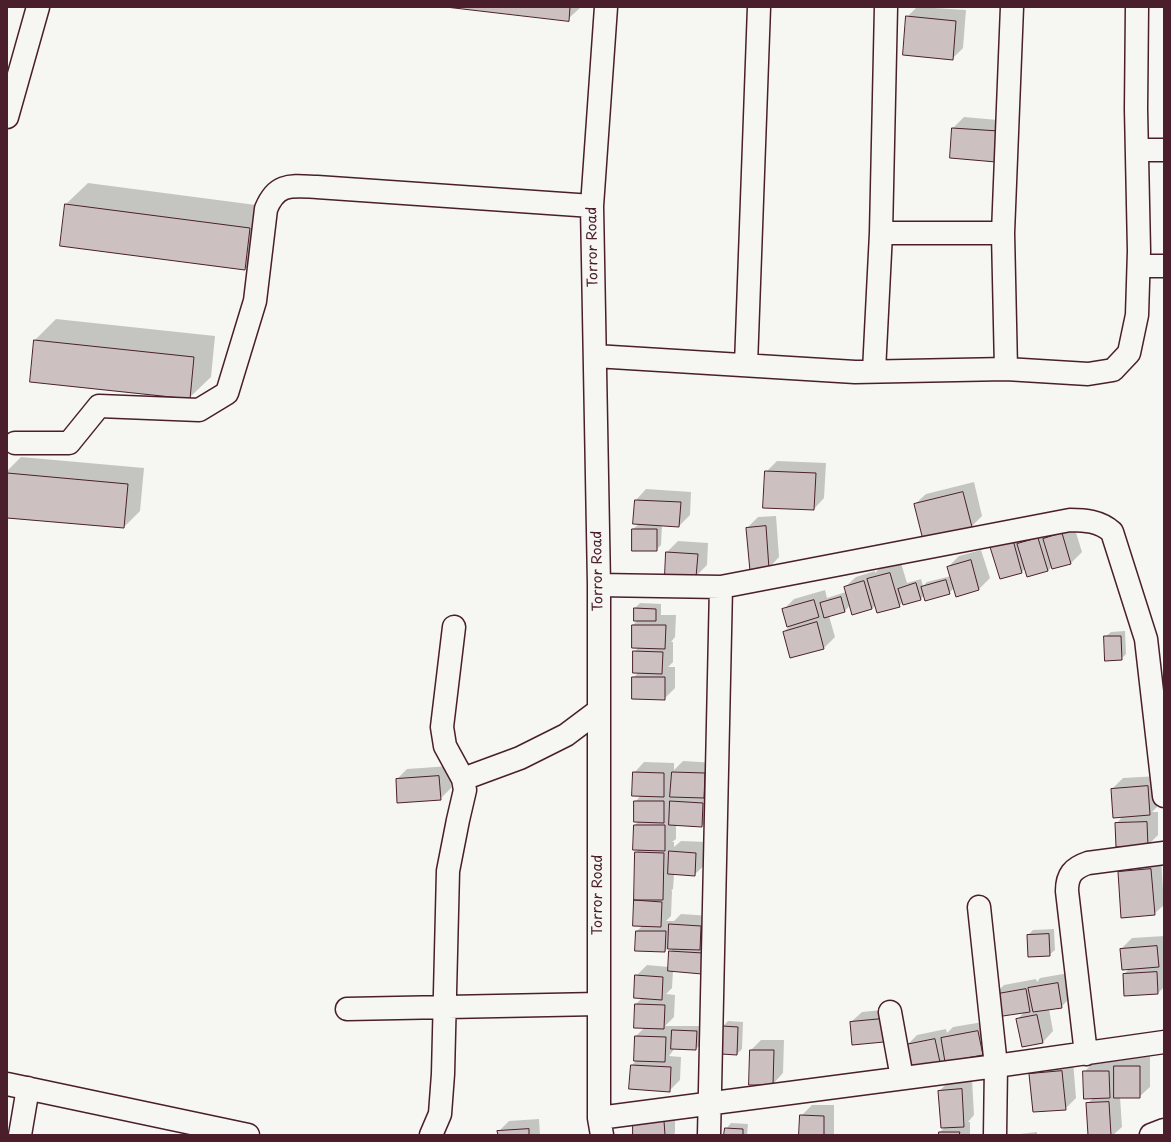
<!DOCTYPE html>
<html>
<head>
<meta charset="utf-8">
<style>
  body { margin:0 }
  #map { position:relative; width:1171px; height:1142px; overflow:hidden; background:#f6f6f2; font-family:"Playpen Sans",sans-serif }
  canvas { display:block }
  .frame { position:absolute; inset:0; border:8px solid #4a1f2b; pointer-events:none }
</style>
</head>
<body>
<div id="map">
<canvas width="1171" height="1142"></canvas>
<div class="frame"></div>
</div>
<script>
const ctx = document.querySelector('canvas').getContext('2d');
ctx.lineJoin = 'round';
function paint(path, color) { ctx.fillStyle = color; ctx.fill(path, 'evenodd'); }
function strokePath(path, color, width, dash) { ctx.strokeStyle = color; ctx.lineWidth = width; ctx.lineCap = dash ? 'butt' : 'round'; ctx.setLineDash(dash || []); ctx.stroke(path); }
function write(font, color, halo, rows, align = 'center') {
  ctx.font = font + ' "Playpen Sans",sans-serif'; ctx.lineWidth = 3; ctx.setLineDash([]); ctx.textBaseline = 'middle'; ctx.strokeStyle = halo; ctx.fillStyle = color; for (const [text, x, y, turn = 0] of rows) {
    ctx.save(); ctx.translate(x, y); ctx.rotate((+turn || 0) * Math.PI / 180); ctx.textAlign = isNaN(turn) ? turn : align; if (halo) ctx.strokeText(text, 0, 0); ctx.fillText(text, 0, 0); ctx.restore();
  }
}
const shadow = new Path2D(`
  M455 7H581L568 19Z
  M917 7 966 10 963 48 952 59 907 17Z
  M964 117 1009 121 1007 150 953 128Z
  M88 183 271 207 266 248 245 269 61 245 66 204Z
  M56 319 215 336 211 377 189 398 35 340Z
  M21 457 144 468 140 511 124 527 7 517V471Z
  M777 461 826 463 824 498 814 509 766 472Z
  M974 482 982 516 972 526 915 504 926 494Z
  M646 489 691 492 690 515 679 526 662 525 661 545 656 550 633 529 639 524 634 523 636 500Z
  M776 516 779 557 769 568 747 528 758 517Z
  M1073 523 1082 552 1071 563 1052 568V566L1048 571 1025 568 1022 572 1000 578 991 547 1002 536Z
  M678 541 708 543 707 565 696 576 667 552Z
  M981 550 990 578 979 589 956 596 954 588 949 593 924 595 921 599 903 602 899 606 876 605 872 609 853 614 850 605 845 611 829 616 835 637 824 648 791 657 784 632 792 624 783 610 794 599 825 590 827 598 846 592 845 587 856 577 875 571V573L879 569 901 563 907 583 921 579 923 586 927 582 951 576 948 567 959 556Z
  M1164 557V573L1163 558Z
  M640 603 661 604V615H676L675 637 671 642H673V662L668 667H675V688L664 699 633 678 638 673 634 652 639 647H633V625L638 620 635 608Z
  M1125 631 1126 654 1121 659 1105 637 1111 632Z
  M683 761 716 763 712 815 702 826 676 825V839L672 842H674V847L681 841 707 842 706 864 695 874H674L673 889 671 891H672L671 916 666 921H674L681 914 711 916 712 962 673 971 672 988 666 994 675 995 674 1017 665 1026H701V1044L696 1049 675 1048 669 1056 681 1057 680 1080 669 1091 632 1065 637 1060 636 1036 645 1027 636 1004 643 997 636 976 647 965 669 967 670 952 674 948H668L665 951 637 931 642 926H634L636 853 639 849 635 825 639 821H635L636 801 641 795 634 773 644 762 674 763V770Z
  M450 766 451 788 440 799 397 779 407 769Z
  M1159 776 1161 803 1152 812H1158V835L1148 845 1116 824 1123 816 1112 789 1123 778Z
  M1161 859 1164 905 1154 914 1119 872 1129 861Z
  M1054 929 1055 950 1049 955 1028 935 1033 930Z
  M1164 936V987L1158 993 1124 974 1129 969 1121 949 1132 938Z
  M1069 973 1072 996 1061 1007 1049 1009 1053 1031 1043 1042 1017 1020 1025 1011 993 996 1004 985 1036 979 1037 982 1040 978Z
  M892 1009 895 1031 884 1041 851 1022 862 1012Z
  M728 1021 743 1022 742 1049 737 1054 723 1026Z
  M989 1021 993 1044 982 1054 945 1061 940 1066 906 1046 917 1035 946 1029 947 1033 953 1027Z
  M761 1040H784L783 1073 773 1084 751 1050Z
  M1126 1055H1150V1087L1139 1097H1120L1122 1127 1113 1135H1089L1087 1104 1093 1098 1084 1072 1095 1061H1121Z
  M1073 1061 1076 1098 1065 1109 1030 1075 1041 1064Z
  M972 1079 974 1115 968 1122H970V1135H940V1132L945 1127 939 1091 950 1081Z
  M812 1105H834V1135H800L801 1116Z
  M675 1110V1133L673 1135H634Z
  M539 1119 540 1135H499L498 1132 509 1121Z
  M731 1123 748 1124 747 1135H725L726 1129Z
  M1037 1132V1135H1011Z`);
const building = new Path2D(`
  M446 7H570L569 21Z
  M906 16 956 21 953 60 903 55Z
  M952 128 999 131 996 162 950 158Z
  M65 204 250 228 245 270 60 246Z
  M34 340 194 357 190 399 30 382Z
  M765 471 816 473 814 510 763 508Z
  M7 473 128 484 124 528 7 518Z
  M963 492 972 527 923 540 914 504Z
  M635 500 681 502 679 527 633 524Z
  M766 526 769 569 750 571 746 528Z
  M632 529H657V551H632Z
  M1062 533 1071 564 1052 569 1043 539Z
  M1038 538 1048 571 1027 577 1017 544Z
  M1013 540 1022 573 1000 579 990 547Z
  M666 552 698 554 696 577 665 575Z
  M971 560 979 590 956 597 947 567Z
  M890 573 900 607 877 613 867 579Z
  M946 580 950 594 925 601 921 587Z
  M864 581 872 609 852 615 844 587Z
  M916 583 921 600 903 605 898 589Z
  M841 597 845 612 824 618 820 603Z
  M814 600 819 617 787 627 782 609Z
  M634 608 656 609V621H634Z
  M817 622 824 649 790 658 783 632Z
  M632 625H666L665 649 632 648Z
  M1104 636H1121L1122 660 1105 661Z
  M633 651 663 652 662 674 633 673Z
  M632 677H665V700L632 699Z
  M633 772 664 773V797L632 796Z
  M672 772 705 773 704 798 670 797Z
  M439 776 441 800 397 803 396 779Z
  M1148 786 1150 815 1113 818 1111 789Z
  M634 801H664V823L634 822Z
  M670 801 703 803 702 827 669 825Z
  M1147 822 1148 846 1116 847 1115 823Z
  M634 825H665V851L633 850Z
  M669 851 696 853 695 876 668 874Z
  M635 852 664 853 663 900H634Z
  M1151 869 1155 915 1121 918 1118 872Z
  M634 900 662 902 661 927 633 926Z
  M669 924 701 926 700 950 668 949Z
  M636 931H666L665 952 635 951Z
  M1049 934 1050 956 1028 957 1027 935Z
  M1157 946 1159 967 1122 970 1120 949Z
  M669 951 703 953 702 974 668 971Z
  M1157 972 1158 994 1124 996 1123 974Z
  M635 975 663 977 662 1000 634 998Z
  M1058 983 1062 1008 1033 1012 1028 988Z
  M1026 989 1030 1012 996 1017 992 995Z
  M635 1004 665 1005 664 1029 634 1028Z
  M1037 1015 1043 1043 1022 1047 1016 1019Z
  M882 1019 884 1042 852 1045 850 1022Z
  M722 1026 738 1027 737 1055 721 1054Z
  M672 1030 697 1031 696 1050 671 1049Z
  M978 1031 983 1055 945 1062 941 1038Z
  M635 1036 666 1037 665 1062 634 1061Z
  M935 1039 941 1067 910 1073 905 1045Z
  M750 1050H774L773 1085H749Z
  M631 1065 671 1067 670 1092 629 1089Z
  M1114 1066H1140V1098H1114Z
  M1062 1071 1066 1110 1033 1112 1029 1074Z
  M1083 1071H1109L1110 1098 1084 1099Z
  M962 1089 964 1127 941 1128 938 1091Z
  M1109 1102 1111 1135H1088L1086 1103Z
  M800 1115 824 1116V1135H799Z
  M633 1121H664L665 1135H633Z
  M725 1128 743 1129V1135H724Z
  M529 1129V1135H498L497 1131Z
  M939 1132H960L959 1135H939Z`);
const minor = new Path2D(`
  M7 117 38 7
  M1138 150H1164
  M881 233H1003
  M1139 266H1164
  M595 356 855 372 1006 369 1088 374 1113 370 1129 353 1137 315 1139 251 1136 109 1137 7
  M746 365 759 7
  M1006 369 1003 233 1012 7
  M874 371 881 233 886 7
  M15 443H69L99 406 199 410 227 393 255 301 266 209C277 182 292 186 317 187L592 206
  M599 585 721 587 1070 520C1085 520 1100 521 1112 532L1146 639 1164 796
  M463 779 520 758 566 735 598 711
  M979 907 996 1066 995 1135
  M347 1009 598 1004
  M890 1012 902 1078
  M1086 1054 1067 891C1067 875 1073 868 1088 863L1164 853
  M7 1084 248 1135
  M599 1118 996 1066 1164 1042
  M20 1135 28 1088
  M431 1135 440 1114 443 1074 448 871 458 820 465 790 463 779 445 746 442 727 454 627
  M602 1135 599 1118V585L592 206 606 7
  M709 1135 721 587
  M1151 1135 1164 1130`);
const streetNames = [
  ["Torror Road",593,247,-91],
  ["Torror Road",598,571,-91],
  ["Torror Road",598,895,-90]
];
paint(shadow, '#0003');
paint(building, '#ccc1c0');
strokePath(building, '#4a1f2b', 1);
strokePath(minor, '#4a1f2b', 25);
strokePath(minor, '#f6f6f2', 22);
write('14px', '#4a1f2b', '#f6f6f2', streetNames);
</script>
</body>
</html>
